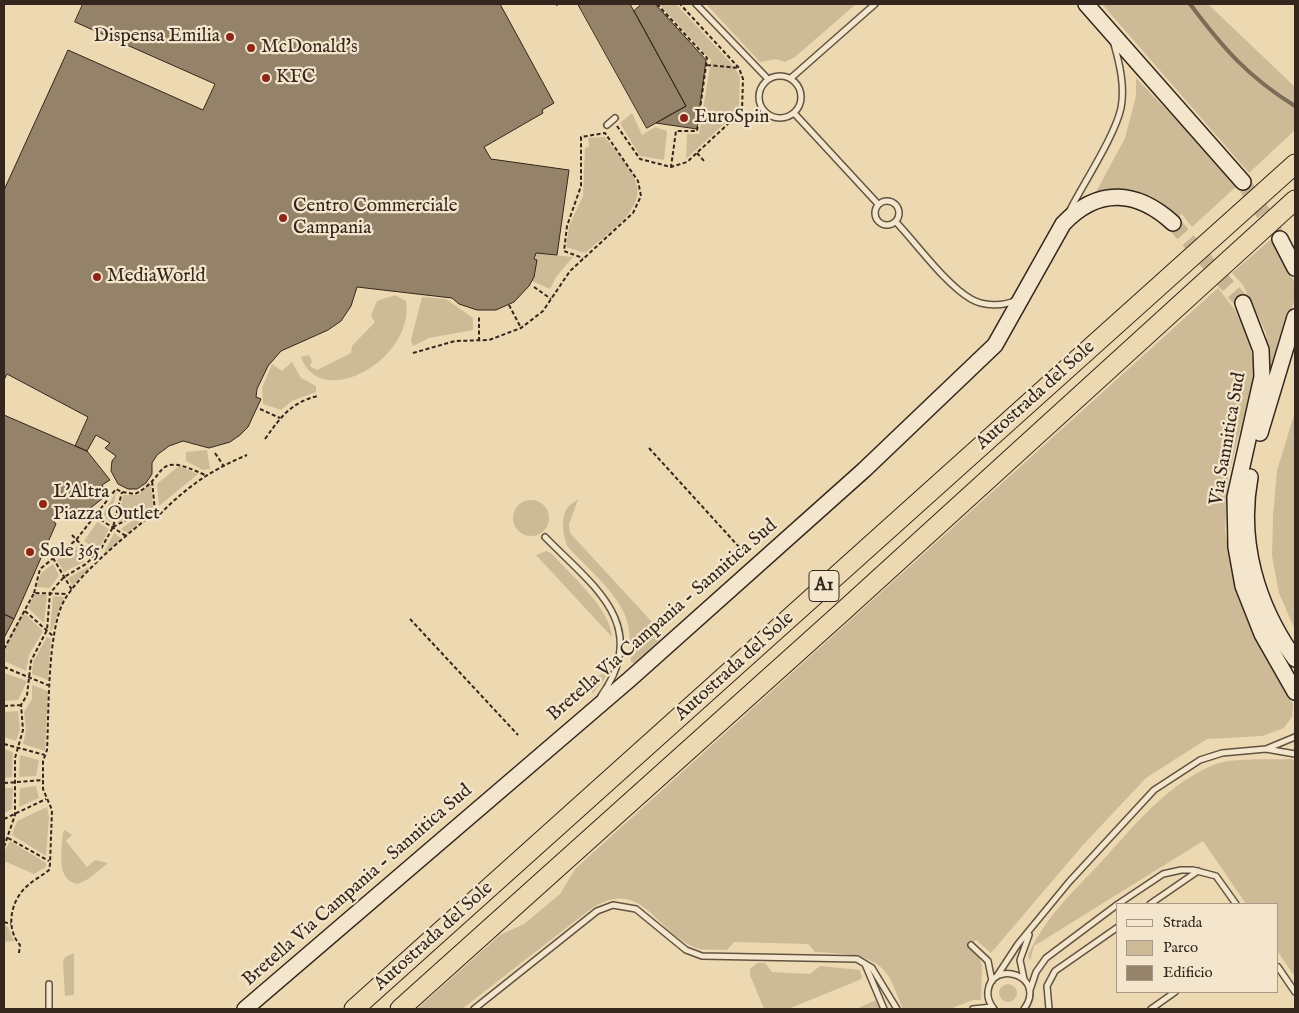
<!DOCTYPE html>
<html>
<head>
<meta charset="utf-8">
<style>
  body { margin:0 }
  #map { position:relative; width:1299px; height:1013px; overflow:hidden; background:#ecd9b1; font-family:"IM FELL English",serif }
  canvas { display:block }
  .frame { position:absolute; inset:0; border:5px solid #34261c; pointer-events:none }
  .legend { position:absolute; left:1116px; top:903px; width:162px; height:90px; box-sizing:border-box; background:#f3e6cc; border:1px solid #a79986; margin:0; padding:6px 9px; list-style:none; font-size:15px; color:#34261c }
  .legend li { display:flex; align-items:center; gap:10px; height:25px }
  .legend b { width:25px; border:1px solid #a79986 }
</style>
</head>
<body>
<div id="map">
<canvas width="1299" height="1013"></canvas>
<div class="frame"></div>
<ul class="legend">
<li><b style="height:6px;background:#f3e6cc"></b>Strada</li>
<li><b style="height:14px;background:#cdbb98"></b>Parco</li>
<li><b style="height:14px;background:#948369"></b>Edificio</li>
</ul>
</div>
<script>
const ctx = document.querySelector('canvas').getContext('2d');
ctx.lineJoin = 'round';
function paint(path, color) { ctx.fillStyle = color; ctx.fill(path, 'evenodd'); }
function strokePath(path, color, width, dash) { ctx.strokeStyle = color; ctx.lineWidth = width; ctx.lineCap = dash ? 'butt' : 'round'; ctx.setLineDash(dash || []); ctx.stroke(path); }
function write(font, color, halo, rows, align = 'center') {
  ctx.font = font + ' "IM FELL English",serif'; ctx.lineWidth = 4.5; ctx.setLineDash([]); ctx.textBaseline = 'middle'; ctx.strokeStyle = halo; ctx.fillStyle = color; for (const [text, x, y, turn = 0] of rows) {
    ctx.save(); ctx.translate(x, y); ctx.rotate((+turn || 0) * Math.PI / 180); ctx.textAlign = isNaN(turn) ? turn : align; if (halo) ctx.strokeText(text, 0, 0); ctx.fillText(text, 0, 0); ctx.restore();
  }
}
const green = new Path2D(`
  M659 4H676L730 62 740 76 739 106 734 115 686 159 687 134H699L711 60Z
  M706 4H856L795 57 785 62 776 59 760 62Z
  M1102 4H1208L1295 87V130L1249 173Z
  M1136 78 1239 184 1192 227 1182 214 1178 216C1151 191 1133 187 1096 192L1125 138 1136 96Z
  M632 113 642 135 655 127 667 131 664 160 640 156 620 123Z
  M605 137C615 151 633 169 637 186 643 212 603 237 585 253L566 247 569 226 583 196 585 148 589 147 588 138Z
  M1270 240 1275 242 1295 284 1294 301 1275 366 1270 368 1266 333 1243 285 1232 273Z
  M536 253 573 257 556 277 550 289 532 281Z
  M1218 288 1235 310 1249 337 1255 373 1228 477 1225 530 1234 582 1264 655 1293 704 1292 717 1284 728 1262 736 1207 739 1146 778 1083 845 991 953 976 940 967 946 979 958 982 965 981 1000H973L950 1009H903C898 999 895 987 889 977 874 952 841 954 815 952L808 944 734 942 727 950C717 949 705 951 696 948 654 933 643 873 588 911L462 1009H417L500 935 524 924 560 894 576 868Z
  M395 295 406 301C415 360 320 412 301 357L309 355 312 361 310 366 317 370 351 353 352 346 375 322 371 316 377 301Z
  M422 297 446 299 473 318V330L429 338 413 346 411 340Z
  M292 362 301 378 316 386V392L292 401 281 410 263 404 262 388 272 364 282 371Z
  M1295 412V630L1279 593 1272 556 1273 516 1277 470Z
  M207 450 210 469 203 470 186 461V452Z
  M179 466 198 474 159 506 157 484Z
  M151 483 153 510 133 513 118 523 123 495H138Z
  M116 492 111 522 102 516Z
  M578 499 569 525 570 533 664 635 644 656 634 663 631 662C630 646 631 628 624 613 614 590 585 566 568 547 563 537 560 517 568 507 570 504 575 502 578 499Z
  M513 518a18 18 0 1 1 36 0a18 18 0 1 1-36 0Z
  M146 516 128 533 121 529 132 521Z
  M97 522 109 529 98 551 84 541Z
  M114 533 122 539 103 555Z
  M77 547 84 562 64 572 57 560Z
  M546 551 551 553C571 575 610 608 612 637L536 555Z
  M53 564 59 575 50 588 37 587 41 573Z
  M88 567 89 569 72 586 68 578Z
  M34 594 47 595 44 623 28 608Z
  M53 596 64 597 52 630H50Z
  M24 613 43 631 29 655 26 671 4 661C4 644 14 626 24 613Z
  M47 637 51 639 48 680 32 674 33 662Z
  M609 667 605 678 593 693 587 687Z
  M4 673 27 681 18 700 4 701Z
  M32 685 48 691 45 751 23 744 26 731 24 712 32 699Z
  M18 711 20 730 16 741 4 737V712Z
  M4 749 13 752 12 777 4 778Z
  M20 755 39 760 36 776 19 777Z
  M1292 759 1295 761V977L1278 952V904H1246L1203 841 1034 946 1030 961 1028 956C1043 919 1075 890 1102 861 1135 825 1166 785 1213 765 1231 757 1271 760 1292 759Z
  M36 786 39 798 19 807 20 788Z
  M4 788H13L12 809 4 813Z
  M47 807 49 817 46 856 12 835 17 821Z
  M65 830 72 835 66 841 87 867 95 860 108 863 90 878 78 884C55 881 62 849 63 832Z
  M10 841 46 863V867L34 874 4 861V852Z
  M4 925 8 927 14 941 4 942Z
  M74 953V995L65 996 63 962 65 957Z
  M757 963H765L772 972 810 974 820 966 860 970 862 978 857 981 788 1009H764L750 975V969Z
  M999 993a9 9 0 1 1 18 0a9 9 0 1 1-18 0Z
  M876 1000 880 1009H856Z`);
const stream = new Path2D(`
  M1190 4C1223 48 1248 77 1295 106`);
const building = new Path2D(`
  M83 4H500L554 103 542 110 543 113 484 147 491 159 569 170 557 255 536 253 534 259 537 260 534 277 529 286 514 302 496 310H477L459 304 452 298 357 287 351 306 341 321 328 330 281 351 268 366 257 389 256 397 261 399 248 427 240 435 230 442 209 448 183 441 169 446 157 455 152 463V474L146 483 137 489H128L118 484 111 471 112 461 116 456 105 448 110 443 96 435 87 451 75 446 88 417 7 374 4 380V190L68 50 203 110 215 84 75 22Z
  M578 4H630L686 106 647 128Z
  M642 4H655L706 60 697 129 656 123 686 106 634 11Z
  M4 415 87 451 110 480 102 485 108 494 78 518 69 508 52 519 56 524 14 619 4 614Z
  M4 614 14 619 4 638Z`);
const secondaryTunnel = new Path2D(`
  M1243 182 1280 239
  M1173 223 1243 303`);
const path = new Path2D(`
  M657 4 707 58 697 131H676L671 167
  M556 5 558 4
  M707 65 739 68
  M617 126 640 159 671 167 687 162 742 111 743 79 739 68 680 4
  M697 153 705 162
  M534 287 551 299
  M509 305 521 328
  M479 341V316
  M413 353 455 341 489 340 521 328 543 311 570 271 633 213 641 196 638 181 605 133 581 137V186L567 226 564 251 583 258
  M260 409 280 418
  M265 439C280 418 291 402 318 396
  M649 448 740 548
  M215 453 223 465
  M95 516 126 536
  M113 527 134 516 155 512 152 480
  M72 535 98 563
  M53 558 72 590
  M34 593 40 569 76 540 116 489 122 492 135 494C170 476 152 450 205 475
  M25 611 53 636
  M410 619 518 735
  M4 649 34 593 68 594
  M4 667 50 686
  M4 706 21 705
  M4 744 45 755
  M4 783 43 780
  M4 819 46 799
  M8 838 49 861
  M4 847 15 815V758L23 730 21 705 27 695 31 661 47 630 50 593 64 577 86 564 101 549 113 527 122 492
  M4 922 11 924
  M19 953 20 945C5 928 11 901 26 887 33 880 42 876 49 870L50 864 52 810 43 789V761L47 750C49 713 47 629 65 599 82 571 129 533 155 512L160 514C188 486 211 470 247 455`);
const lane = new Path2D(`
  M696 4 768 79
  M759 97a21 21 0 1 1 42 0a21 21 0 1 1-42 0Z
  M791 78 875 4
  M794 113 878 204
  M607 125 615 118
  M875 213a12 12 0 1 1 24 0a12 12 0 1 1-24 0Z
  M1069 212C1083 184 1115 136 1121 108 1125 87 1120 65 1114 44
  M896 222C916 243 946 285 971 299 983 306 1003 307 1016 300
  M545 537C592 585 652 625 601 696
  M1266 749 1295 737
  M1118 904 1163 874 1181 870H1193L1216 876 1236 904
  M1150 904 1198 871
  M971 945 988 961 992 981
  M865 964 884 1009
  M1278 967 1295 992
  M997 976 1018 944 1069 882 1154 790 1200 760 1222 753 1266 749 1295 754
  M1024 979 1020 960 1029 935
  M49 984V1009
  M1030 990 1036 972 1046 958 1118 904
  M474 1009 597 911 613 905 636 909 686 950 702 956 857 959 872 968 897 1009
  M973 1009 992 1007
  M994 1009C990 1004 987 998 988 991 992 958 1048 976 1024 1009
  M1049 1009 1047 986 1055 971 1118 927
  M1151 1009 1175 992`);
const secondary = new Path2D(`
  M1086 4 1243 182
  M1280 239 1295 268
  M1243 303 1261 350 1262 377 1235 497 1236 547 1243 586 1262 634 1295 692
  M1260 433 1295 317
  M1250 477C1238 542 1257 606 1295 659
  M245 1009 630 679 864 470 995 345 1063 224C1098 187 1137 190 1173 223`);
const highway = new Path2D(`
  M354 1009 1295 164
  M400 1009 840 614 1295 200`);
const markers = [
  [230,37,5,"#8f2418"],
  [251,48,5,"#8f2418"],
  [266,78,5,"#8f2418"],
  [684,118,5,"#8f2418"],
  [283,218,5,"#8f2418"],
  [97,277,5,"#8f2418"],
  [43,504,5,"#8f2418"],
  [30,552,5,"#8f2418"]
];
const shields = [
  [824,586,30]
];
const shieldNames = [
  ["A1",824,586]
];
const poiNames = [
  ["Dispensa Emilia",220,37,"right"],
  ["McDonald's",261,48],
  ["KFC",276,78],
  ["EuroSpin",694,118],
  ["Centro Commerciale",293,207],
  ["Campania",293,229],
  ["MediaWorld",107,277],
  ["L'Altra",53,493],
  ["Piazza Outlet",53,515],
  ["Sole 365",40,552]
];
const streetNames = [
  ["Autostrada del Sole",1036,396,-42],
  ["Via Sannitica Sud",1229,439,-80],
  ["Bretella Via Campania - Sannitica Sud",663,621,-41],
  ["Autostrada del Sole",735,667,-42],
  ["Bretella Via Campania - Sannitica Sud",358,886,-41],
  ["Autostrada del Sole",434,937,-42]
];
paint(green, '#cdbb98');
strokePath(stream, '#7d6d57', 4);
paint(building, '#948369');
strokePath(building, '#34261c', 1);
strokePath(secondaryTunnel, '#c7b593', 15, [15, 8]);
strokePath(lane, '#625341', 8);
strokePath(secondary, '#34261c', 18);
strokePath(highway, '#34261c', 21);
strokePath(path, '#34261c', 2, [4, 2.5]);
strokePath(lane, '#f3e6cc', 5);
strokePath(secondary, '#f3e6cc', 15);
strokePath(highway, '#ecd9b1', 19);
for (const [x, y, r, color] of markers) { const dot = new Path2D(); dot.arc(x, y, r, 0, 2 * Math.PI); ctx.fillStyle = color; ctx.fill(dot); strokePath(dot, '#f3e6cc', 2); }
for (const [x, y, w] of shields) { const box = new Path2D(); box.roundRect(x - w / 2, y - 15.5, w, 31, 4); ctx.fillStyle = '#f3e6cc'; ctx.fill(box); strokePath(box, '#34261c', 1); }
write('bold 18px', '#34261c', null, shieldNames);
write('19px', '#34261c', '#f3e6cc', poiNames, 'left');
write('19px', '#34261c', '#f3e6cc', streetNames);
</script>
</body>
</html>
